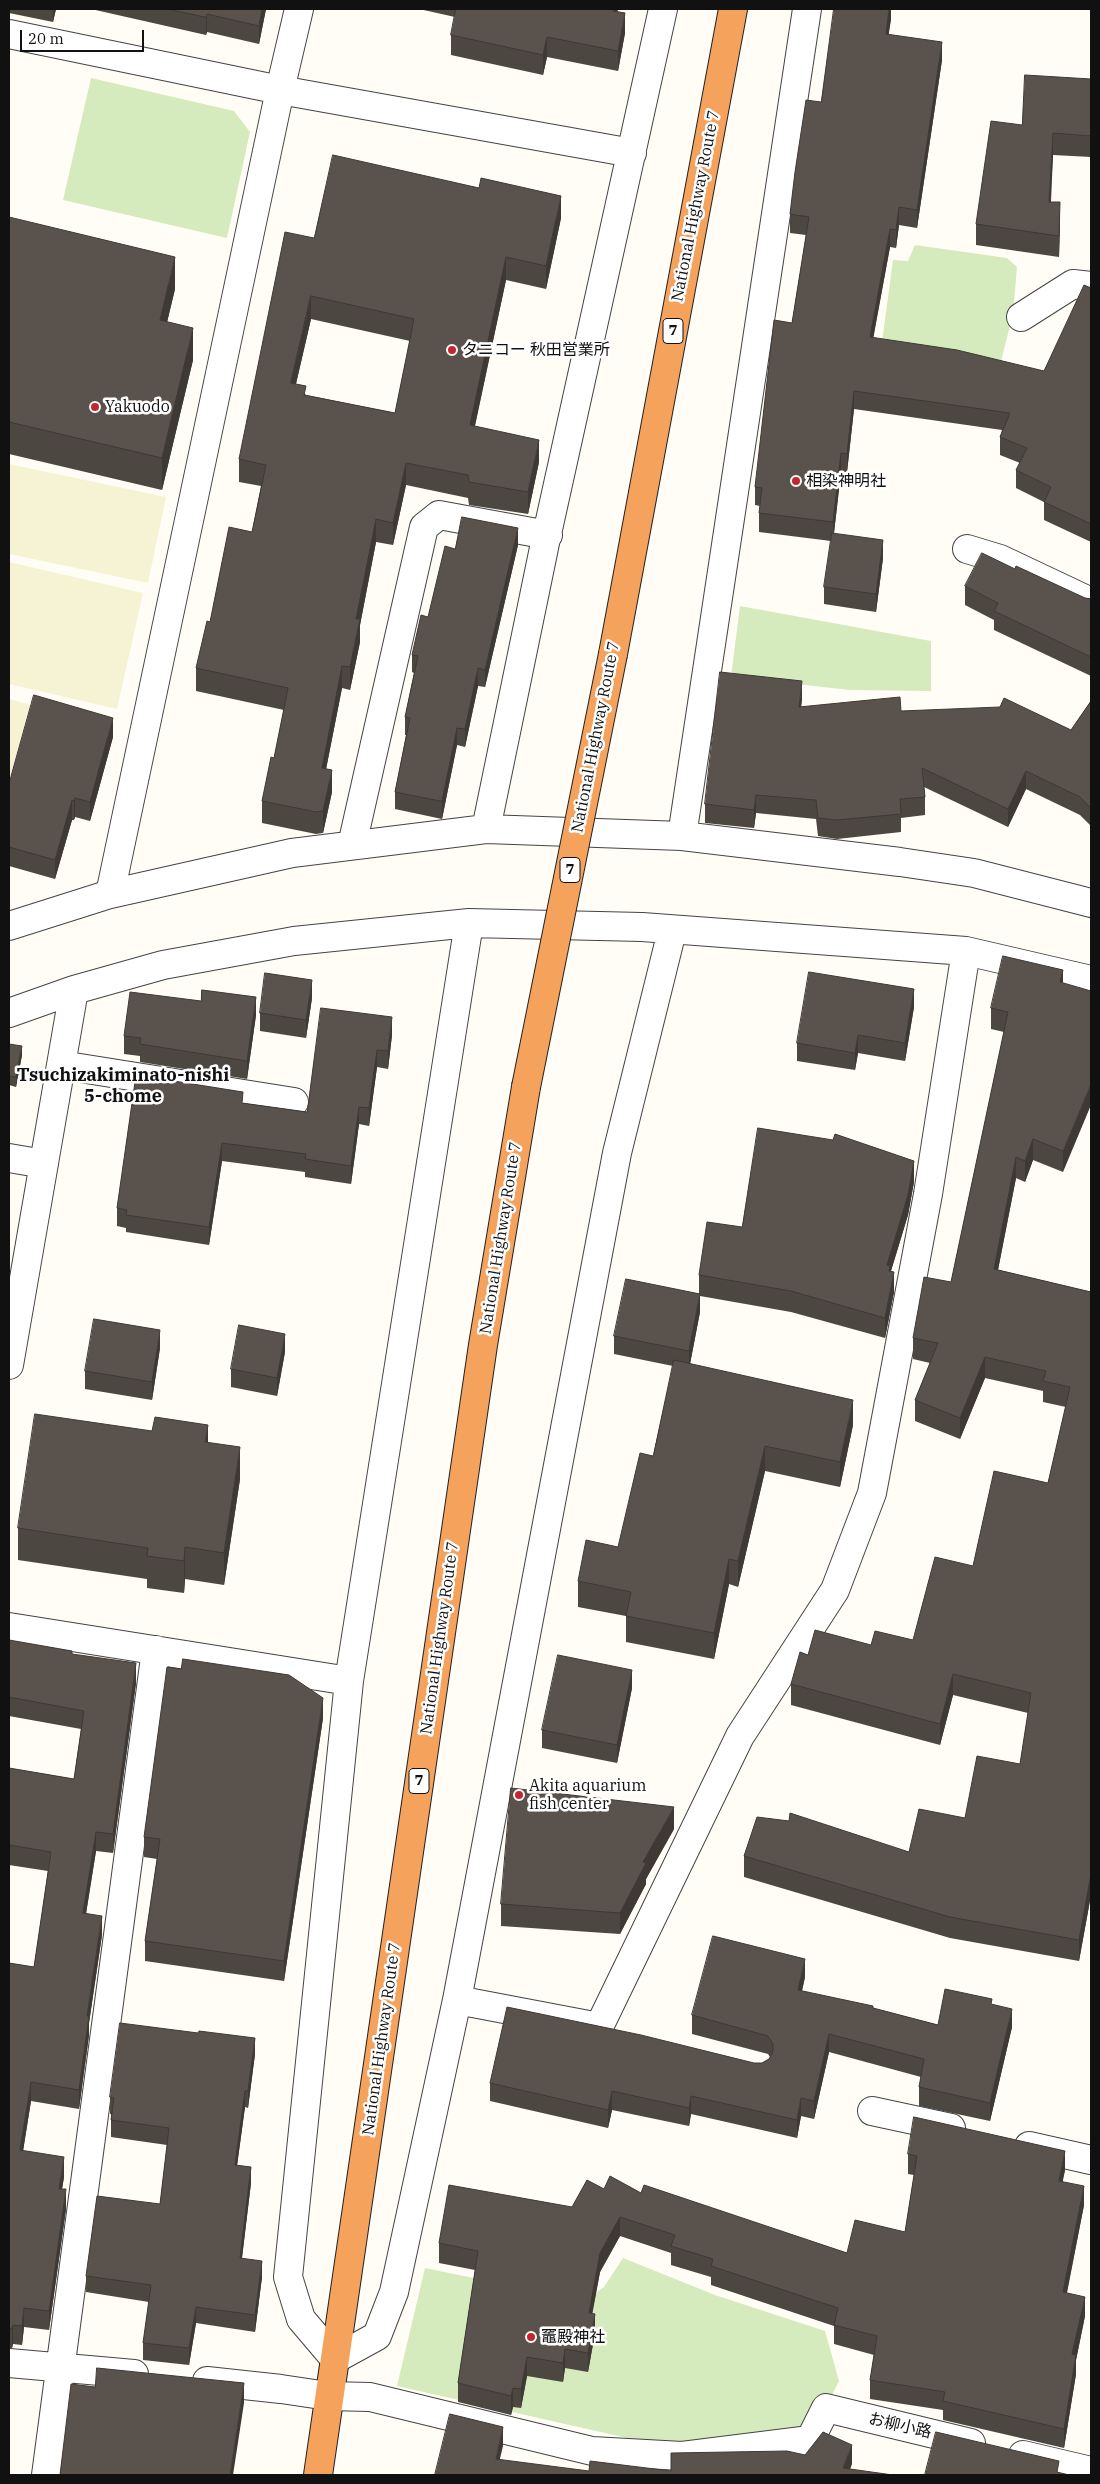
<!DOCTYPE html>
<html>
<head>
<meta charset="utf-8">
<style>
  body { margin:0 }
  #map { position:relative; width:1100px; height:2484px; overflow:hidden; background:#fffdf5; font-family:"IBM Plex Serif",serif }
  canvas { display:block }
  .frame { position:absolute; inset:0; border:10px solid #111; pointer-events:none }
  .scale { position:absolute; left:20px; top:30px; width:124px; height:22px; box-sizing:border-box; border:2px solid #111; border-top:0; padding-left:6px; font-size:15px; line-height:18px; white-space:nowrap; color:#111; -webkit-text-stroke:4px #fff; paint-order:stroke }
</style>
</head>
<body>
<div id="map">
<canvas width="1100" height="2484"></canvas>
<div class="frame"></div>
<div class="scale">20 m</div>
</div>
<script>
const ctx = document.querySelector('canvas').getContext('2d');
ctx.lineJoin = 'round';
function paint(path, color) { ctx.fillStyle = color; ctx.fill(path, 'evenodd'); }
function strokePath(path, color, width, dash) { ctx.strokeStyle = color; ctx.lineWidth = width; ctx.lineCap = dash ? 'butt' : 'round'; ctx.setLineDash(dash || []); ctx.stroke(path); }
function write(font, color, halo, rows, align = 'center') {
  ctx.font = font + ' "IBM Plex Serif","Noto Sans JP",serif'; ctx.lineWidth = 5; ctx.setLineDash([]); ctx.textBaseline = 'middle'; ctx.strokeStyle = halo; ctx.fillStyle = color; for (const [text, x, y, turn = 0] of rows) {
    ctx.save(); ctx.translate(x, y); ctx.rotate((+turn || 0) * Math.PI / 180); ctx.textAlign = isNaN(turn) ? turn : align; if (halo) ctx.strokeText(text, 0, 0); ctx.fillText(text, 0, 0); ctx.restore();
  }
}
const farmland = new Path2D(`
  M9 464 166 497 148 583 9 554Z
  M9 562 143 593 117 709 9 684Z
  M9 699 31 705 9 786Z`);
const green = new Path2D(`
  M91 78 234 111 250 132 227 238 63 200Z
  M915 245 1007 258 1017 267 1013 314 1000 365 882 342 893 260 908 261Z
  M740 606 931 641V691L850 690 731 677Z
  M623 2258 715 2295 825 2331 839 2381 810 2440 698 2454 397 2386 425 2268 585 2301 604 2287Z`);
const street = new Path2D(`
  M9 34 280 90 632 153
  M1021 317 1073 284 1091 286
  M967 549 1000 559 1091 602
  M486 829 545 543 663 9
  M682 836 807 9
  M352 845 424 527 439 515 548 535
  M110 894 280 90 299 9
  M469 923 349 1681 288 2277 301 2319 335 2359 377 2336 394 2292 457 2000 617 1153 672 931
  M9 926 110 894 292 853 486 829 682 836 900 862 974 873 1091 903
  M9 1013 74 990 163 965 294 941 469 923 642 927 966 951 1091 980
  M61 1065 294 1102
  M9 1158 44 1164
  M9 1365 74 990
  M9 1627 349 1681
  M457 2000 599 2027 740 1736 835 1590 872 1493 928 1194 966 951
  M872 2111 951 2128
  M1029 2146 1091 2160
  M9 2363 134 2374
  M207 2381 281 2389 328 2396 370 2397 592 2451 682 2456 810 2440 826 2408 971 2443
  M1023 2455 1091 2471
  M46 2475 156 1650`);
const highway = new Path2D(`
  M613 654 733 9
  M318 2475 483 1345 526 1087`);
const highwayBridge = new Path2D(`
  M526 1087 613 654`);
const wall = new Path2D(`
  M9 9H56L53 22 9 13Z
  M91 9H266L259 44 207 32 206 35Z
  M419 9H618L617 12 625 33 618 71 547 57 543 75 451 55V35L455 17Z
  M891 9V19L888 35 942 60 917 228 899 225 896 248 890 247 873 338 1044 371 1091 288V542L1044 520V502L1016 488V470L1020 463 1000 455V437L1002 430 854 409 847 472H841L834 533 883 558 876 612 824 604V587L831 541 759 532V513L760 506 755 505V487L792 323 806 235 790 233V214L821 102Z
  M1091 79V157L1053 155 1051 202 1060 224 1059 257 976 245V224L1022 125Z
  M9 217 175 289 167 322 193 360 162 490 9 454Z
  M561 218 546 289 506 280 475 426 539 462 528 514 469 505 468 498 406 485 393 545 376 542 360 625V642L350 690 342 688 326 769 332 792 323 833 316 834 262 823V801L274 758 284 710 196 691V668L210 622 252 532 261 486 239 482V459L314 238ZM311 319 410 341 395 413 306 395 296 384Z
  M518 545 485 687 478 686 465 747 457 745 442 819 395 809V792L406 735H405V717L414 673 412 672V655L428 617 455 549Z
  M1015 569 1085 598 1091 599V676L994 630V620L965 605V586Z
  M802 699 801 707 901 711 1071 730 1091 701V826L1080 815 1026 789 1008 827 924 787 925 797V815L901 818V832L837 839 818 836 816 819 756 813 754 828 705 823V804Z
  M113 737 90 821 75 817 74 820H72L55 879 9 866V784Z
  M1063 970V1172L1033 1160 1025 1182 1016 1178 998 1270 1091 1292V1895L1079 1961 950 1938 744 1877V1856L909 1852 965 1818 1020 1764 1028 1713 953 1695 940 1745 791 1705V1684L808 1655 871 1645 913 1640 973 1566 1048 1483 1066 1407 1043 1402V1391L985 1378 960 1439 915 1421V1400L930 1363 913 1359V1338L951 1282 1004 1032 991 1029V1008Z
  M312 998 306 1038 260 1031V1013Z
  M914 1007 905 1061 858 1053 855 1070 797 1061V1043Z
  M256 1015 247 1079 140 1062V1056L124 1054V1036Z
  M392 1035 388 1069 377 1067 369 1126 359 1124 351 1184 305 1177V1172L222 1161 209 1245 126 1232V1228L117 1226V1208L243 1103 307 1112Z
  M9 1044 22 1055 16 1087 9 1085Z
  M914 1182 908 1215 891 1271 894 1292 885 1338 791 1312 700 1296V1312L690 1364 853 1425 840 1487 765 1471 738 1587 729 1584 714 1659 626 1642V1616L578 1607V1581L618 1547 653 1456 673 1366 614 1354V1336L699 1294V1275L742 1227Z
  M160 1348 152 1400 85 1389V1371Z
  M285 1352 277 1396 231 1387V1369Z
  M208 1443 240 1479 224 1585 185 1579 184 1593 147 1588V1579L18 1560V1528Z
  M9 1640 72 1654 136 1683 113 1853 96 1851 86 1914 102 1935 89 2023V2035L79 2109 31 2101 23 2151 64 2177 62 2189 66 2209 49 2330 24 2327 22 2345 13 2344 12 2348H9V1963L34 1967 48 1871 9 1865V1768L74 1779 81 1729 9 1716Z
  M632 1688 617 1763 542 1748V1730Z
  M323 1718 284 1981 145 1961V1941L157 1859 144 1857V1837Z
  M674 1829 646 1879V1884L620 1934 501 1926V1904Z
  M805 1977 802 1991 873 2008 938 2025 992 2005 1012 2027 990 2121 919 2106V2087L921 2077 829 2052 814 2119 801 2116 797 2138 691 2114 689 2126 612 2110 608 2128 490 2101V2083L762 2063 769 2059 770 2057 768 2054 692 2034V2015Z
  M255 2054 248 2108 245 2107 237 2165 251 2183 242 2258 262 2277 255 2332 196 2323 189 2365 143 2360V2343L149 2302 86 2292V2276L160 2204 167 2145 111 2137V2114H110V2097Z
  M908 2154 1065 2170 1062 2182 1084 2205 1067 2293 1085 2316 1076 2360V2374L1064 2448 943 2420V2410L870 2399V2380L874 2355 834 2344V2326L711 2285V2277L671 2265V2253L620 2236 600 2272 592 2313 595 2333 588 2372 565 2368 563 2382 527 2376 521 2408 513 2407 511 2415 458 2402V2383L475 2270 439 2263V2243L572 2207 604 2189 641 2193 847 2253 905 2232 914 2175 908 2174Z`);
const shadedWall = new Path2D(`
  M53 9H56L53 22Z
  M262 9H266L259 44V26Z
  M613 9H618L613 31Z
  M889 9H891V19L886 53V34Z
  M625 13V33L618 71V51Z
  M207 14V32L206 35V17Z
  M547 37V57L543 75V55Z
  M942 42V60L917 228V210Z
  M1053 133V155L1049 223V202Z
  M561 196V218L546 289V266Z
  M1060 202V224L1059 257V236Z
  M899 207V225L896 248V230Z
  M890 229V247L870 356V337Z
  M175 257V289L160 352V320Z
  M506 257V280L470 448V425Z
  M311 296V319L291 405V383Z
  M193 328V360L162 490V458Z
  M854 391V409L847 472V454Z
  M539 440V462L528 514V492Z
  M841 453V472L833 541V522Z
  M406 463V485L393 545V523Z
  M376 519V542L360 625V642L350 690V667L356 619Z
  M518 528V545L485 687V670Z
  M883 540V558L876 612V594Z
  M342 666V688L322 790V768Z
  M478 668V686L465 747V729Z
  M802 681V699L799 725V707Z
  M113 718V737L90 821V802Z
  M457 728V745L442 819V801Z
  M332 770V792L323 833V811Z
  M1026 771V789L1008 827V809Z
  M756 795V813L754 828V810Z
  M75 798V817L74 820V801Z
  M72 800V820L55 879V860Z
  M1063 970V991L1060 982Z
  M312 980V998L306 1038V1020Z
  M914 989V1007L905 1061V1043Z
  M256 997V1015L247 1079V1061Z
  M392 1017V1035L388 1069V1051Z
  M858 1035V1053L855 1070V1053Z
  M22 1046V1055L16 1087V1077Z
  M377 1050V1067L369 1126V1108Z
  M1091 1084V1105L1063 1172V1151Z
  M359 1107V1124L351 1184V1166Z
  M1033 1139V1160L1025 1182V1161Z
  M222 1143V1161L209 1245V1227Z
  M1016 1157V1178L994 1290V1269Z
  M914 1161V1182L908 1215 890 1274 887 1265Z
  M894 1272V1292L885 1338V1318Z
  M700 1294V1312L689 1369V1351Z
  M160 1330V1348L152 1400V1382Z
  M285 1334V1352L277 1396V1378Z
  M985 1357V1378L960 1439V1418Z
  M853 1400V1425L840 1487V1462Z
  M208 1425V1457L205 1442Z
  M765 1446V1471L738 1587V1561Z
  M240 1447V1479L224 1585V1553Z
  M185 1547V1579L184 1593V1561Z
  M729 1559V1584L714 1659V1633Z
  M136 1663V1683L113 1853V1834Z
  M632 1670V1688L617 1763V1745Z
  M953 1674V1695L940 1745V1724Z
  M323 1698V1718L284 1981V1961Z
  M674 1807V1829L646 1879V1884L620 1934V1913L643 1862Z
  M96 1832V1851L83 1932V1913Z
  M1091 1874V1895L1079 1961V1940Z
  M102 1916V1935L89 2023V2035L79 2109V2090L87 2016Z
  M805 1959V1977L798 2008V1990Z
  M1012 2009V2027L990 2121V2103Z
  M829 2034V2052L814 2119V2101Z
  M255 2038V2054L248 2108V2091Z
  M31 2082V2101L20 2170V2150Z
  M245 2091V2107L235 2181V2165Z
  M612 2091V2110L608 2128V2110Z
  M691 2096V2114L689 2126V2108Z
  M801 2098V2116L797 2138V2120Z
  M1065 2151V2170L1059 2201V2181Z
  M64 2157V2177L59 2208V2189Z
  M251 2167V2183L240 2274V2258Z
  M1084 2186V2205L1063 2311V2292Z
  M66 2189V2209L49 2330V2311Z
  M620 2217V2236L600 2272 589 2332V2313L600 2253Z
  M262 2261V2277L255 2332V2315Z
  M1085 2297V2316L1076 2360V2374L1064 2448V2429L1072 2354Z
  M196 2307V2323L189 2365V2348Z
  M24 2308V2327L22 2345V2326Z
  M595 2314V2333L588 2372V2353Z
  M13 2325V2344L12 2348V2328Z
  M565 2349V2368L563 2382V2363Z
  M527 2357V2376L521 2408V2389Z
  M244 2383V2403L233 2475H230Z
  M513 2388V2407L511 2415V2396Z
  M503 2427V2446L496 2475V2459Z
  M852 2445V2464L848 2475 843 2468Z`);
const building = new Path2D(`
  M168 9H262L259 26 207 14 206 17Z
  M456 9H613V11L625 13 618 51 547 37 543 55 451 35Z
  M834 9H889L886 34 942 42 917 210 899 207 896 230 890 229 870 337 957 350 1044 371 1084 285 1091 288V524L1044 502 1051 487 1016 470 1027 448 1000 437 1010 413 854 391 847 454 841 453 833 522 759 513 762 488 755 487 774 320 792 323 809 217 790 214 795 172 806 100 821 102Z
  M1025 75 1091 79V136L1053 133 1049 202H1060L1059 236 976 224 991 121 1022 125Z
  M333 155 479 188 481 178 561 196 546 266 506 257 470 425 539 440 528 492 469 482 468 475 406 463 393 523 376 519 356 619H360L350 667 342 666 322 768 332 770 323 811 316 812 262 801 271 757 274 758 288 688 196 668 207 621 210 622 229 527 252 532 266 465 239 459 285 232 314 238ZM311 296 414 319 395 413 304 395 306 386 291 383Z
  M9 217 175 257 160 320 193 328 162 458 9 422Z
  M462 517 518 528 485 670 478 668 465 729 457 728 442 801H440L395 792 410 718 405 717 418 656 412 655 421 615 428 617 445 546 455 549Z
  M832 533 883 540 876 594 824 587Z
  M982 553 1015 569 1016 566 1085 598 1091 599V657L994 611 998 603 965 586Z
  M720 672 802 681 799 707 900 697 901 711 1000 707 1004 698 1071 730 1091 701V808L1080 797 1026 771 1008 809 922 768 925 797 900 799 901 814 837 820 818 818 816 800 756 795 754 810 705 804Z
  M34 695 113 718 90 802 75 798 74 801 72 800 55 860 9 847V784Z
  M1003 956 1063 970 1060 982 1091 991V1084L1063 1151 1033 1139 1025 1161 1016 1157 994 1269 1091 1292V1874L1079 1940 950 1917 744 1856 757 1817 789 1821 790 1813 909 1852 919 1809 965 1818 977 1756 1020 1764 1031 1693 953 1674 940 1724 791 1684 800 1652 808 1655 815 1630 871 1645 875 1631 913 1640 935 1557 973 1566 994 1471 1048 1483 1070 1387 1043 1381 1046 1371 985 1357 960 1418 915 1400 938 1343 913 1338 924 1277 951 1282 1008 1012 991 1008Z
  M809 972 914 989 905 1043 858 1035 855 1053 797 1043Z
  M265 973 312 980 306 1020 260 1013Z
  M202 990 256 997 247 1061 140 1044 141 1038 124 1036 130 992 201 1001Z
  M321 1008 392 1017 388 1051 377 1050 369 1108 359 1107 351 1166 305 1159 306 1154 222 1143 209 1227 126 1215 127 1210 117 1208 136 1075 243 1092 242 1103 307 1112Z
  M9 1044 22 1046 16 1077 9 1076Z
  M758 1128 833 1140 835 1134 914 1161 908 1195 887 1265 890 1266 889 1271 894 1272 885 1318 791 1291 699 1275 707 1222 742 1227Z
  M626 1279 700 1294 689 1351 614 1336Z
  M94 1319 160 1330 152 1382 85 1371Z
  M239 1325 285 1334 277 1378 231 1369Z
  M674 1360 853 1400 840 1462 765 1446 738 1561 729 1559 714 1633 626 1616 631 1592 578 1581 586 1540 618 1547 640 1453 653 1456Z
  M35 1414 152 1431 155 1417 208 1425 205 1442 240 1447 224 1553 185 1547 184 1561 147 1556 148 1548 18 1528Z
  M9 1640 72 1651V1654L136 1663 113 1834 96 1832 83 1913 102 1916 87 2016H89L79 2090 31 2082 20 2150 64 2157 59 2189H66L49 2311 24 2308 22 2326 13 2325 12 2328 9 2329V1963L34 1967 51 1852 9 1845V1768L74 1779 84 1711 9 1697Z
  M558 1655 632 1670 617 1745 542 1730Z
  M183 1659 289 1675 323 1698 284 1961 145 1941 160 1839 144 1837 167 1667 181 1669Z
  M511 1788 674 1807 643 1862 646 1863 620 1913 501 1904Z
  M713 1936 805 1959 798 1990 873 2006V2008L938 2025 945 1989 992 1999 991 2004 1012 2009 990 2103 919 2087 924 2059 829 2034 814 2101 801 2098 797 2120 691 2096 689 2108 612 2091 608 2110 490 2083 507 2007 641 2035 754 2063H762L769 2059 773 2052V2044L768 2036 692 2015Z
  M120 2023 198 2033 199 2031 255 2038 248 2091H245L235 2165 251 2167 240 2258 262 2261 255 2315 196 2307 189 2348 143 2343 151 2285 86 2276 97 2196 160 2204 169 2128 111 2120 114 2098 110 2097Z
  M914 2117 1065 2151 1059 2181 1084 2186 1063 2292 1085 2297 1072 2354 1076 2355 1064 2429 943 2401 945 2392 870 2380 877 2336 834 2325 838 2308 711 2266 713 2259 671 2246 675 2235 620 2217 600 2253 589 2313 595 2314 588 2353 565 2349 563 2363 527 2357 521 2389 513 2388 511 2396 458 2383 478 2251 439 2243 449 2185 572 2207 587 2180 604 2189 610 2176 641 2193 644 2185 847 2253 855 2220 905 2232 917 2156 908 2154Z
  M97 2368 244 2383 230 2475H60L71 2384 95 2387Z
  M450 2414 503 2427 496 2459 589 2471 590 2461 671 2471V2453L787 2451 805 2455 823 2432 852 2445 843 2468 893 2475H435Z
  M936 2432 1059 2461 1057 2472 1069 2475H925Z`);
const markers = [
  [452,350,5,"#c4262e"],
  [95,407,5,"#c4262e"],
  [796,481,5,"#c4262e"],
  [519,1795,5,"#c4262e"],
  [531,2337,5,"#c4262e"]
];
const shields = [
  [673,331,20],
  [570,870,20],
  [419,1781,20]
];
const shieldNames = [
  ["7",673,331],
  ["7",570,870],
  ["7",419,1781]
];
const streetNames = [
  ["National Highway Route 7",696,206,-79],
  ["National Highway Route 7",596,737,-79],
  ["National Highway Route 7",501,1238,-81],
  ["National Highway Route 7",440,1638,-82],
  ["National Highway Route 7",382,2039,-82],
  ["お柳小路",900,2426,13]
];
const poiNames = [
  ["タニコー 秋田営業所",462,350],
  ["Yakuodo",105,407],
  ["相染神明社",806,481],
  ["Akita aquarium",529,1786],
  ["fish center",529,1804],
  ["竈殿神社",541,2337]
];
const neighbourhoodNames = [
  ["Tsuchizakiminato-nishi",123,1076],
  ["5-chome",123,1097]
];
paint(farmland, '#f6f3d4');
paint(green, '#d5ebbd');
strokePath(street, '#444', 30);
strokePath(highway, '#222', 30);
strokePath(street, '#fff', 28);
strokePath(highway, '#f5a25d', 28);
strokePath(highwayBridge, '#222', 30, []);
strokePath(highwayBridge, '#f5a25d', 28);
paint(wall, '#4d4742');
paint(shadedWall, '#3f3936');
paint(building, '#5a524d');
strokePath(building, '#3f3936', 1);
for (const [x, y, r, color] of markers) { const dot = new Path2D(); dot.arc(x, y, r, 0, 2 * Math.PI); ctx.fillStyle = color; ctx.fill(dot); strokePath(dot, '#fff', 2); }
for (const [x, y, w] of shields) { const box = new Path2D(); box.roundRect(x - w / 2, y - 12.5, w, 25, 4); ctx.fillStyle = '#fff'; ctx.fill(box); strokePath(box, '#111', 1); }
write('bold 15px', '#111', null, shieldNames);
write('16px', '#111', '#fff', streetNames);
write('16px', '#111', '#fff', poiNames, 'left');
write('bold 18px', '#111', '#fff', neighbourhoodNames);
</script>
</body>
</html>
